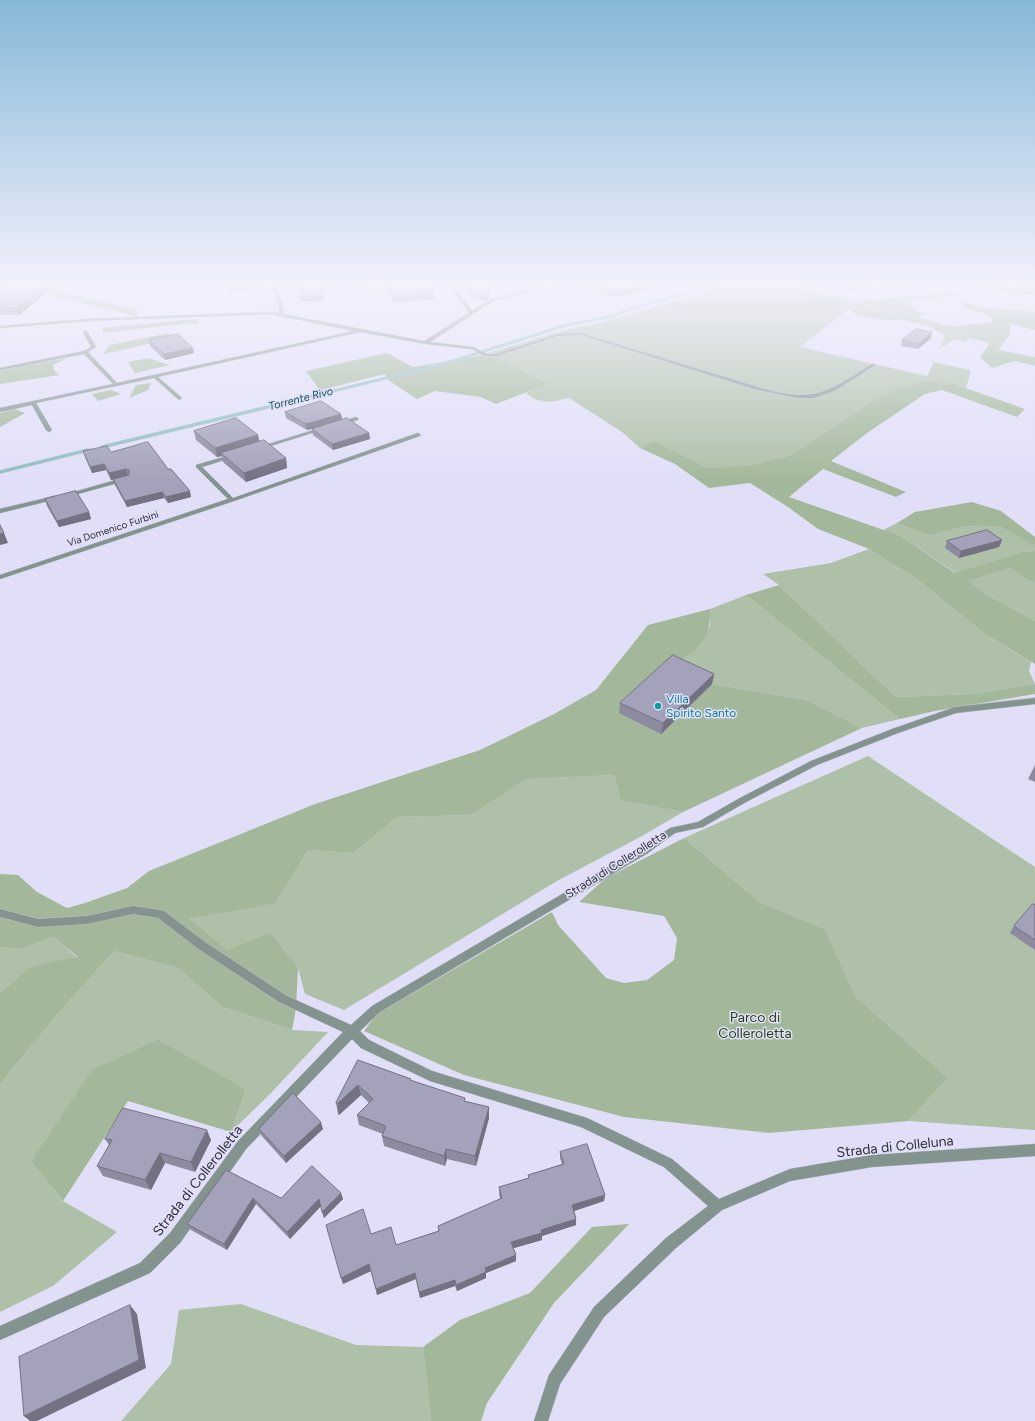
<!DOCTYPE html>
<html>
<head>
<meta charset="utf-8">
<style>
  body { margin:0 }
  canvas { display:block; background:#e1dff8 }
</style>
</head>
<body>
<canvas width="1035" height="1421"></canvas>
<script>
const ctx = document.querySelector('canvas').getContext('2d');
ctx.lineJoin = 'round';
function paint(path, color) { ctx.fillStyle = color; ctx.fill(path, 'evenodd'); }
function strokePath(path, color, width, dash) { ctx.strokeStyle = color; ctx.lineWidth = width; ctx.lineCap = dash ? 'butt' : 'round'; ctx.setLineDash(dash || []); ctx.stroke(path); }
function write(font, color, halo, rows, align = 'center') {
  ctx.font = font + ' Figtree,sans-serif'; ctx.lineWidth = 3; ctx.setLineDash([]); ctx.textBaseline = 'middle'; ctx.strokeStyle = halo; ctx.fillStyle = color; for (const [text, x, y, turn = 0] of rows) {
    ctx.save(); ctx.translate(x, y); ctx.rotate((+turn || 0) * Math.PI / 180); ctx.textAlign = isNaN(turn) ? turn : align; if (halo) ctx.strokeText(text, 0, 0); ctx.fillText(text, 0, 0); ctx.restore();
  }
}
const green = new Path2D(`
  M355 281H387L396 292H368Z
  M720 281H814L801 289 820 293 804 296 829 309 847 310 800 347 927 376 934 362 971 370 966 388 954 384 882 395 789 456 750 465 707 468 654 440 640 448 622 432 569 398C552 402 540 405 526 393L548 384 495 356H478L568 329 598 323 682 300 706 292Z
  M951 291 958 296 920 299 911 302V308L901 303H876L880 312 851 306 837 296 841 294 854 302Z
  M917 317 966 331 969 338 965 342 955 339 939 349 945 336 931 327 916 323 923 320Z
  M897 523 930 536 965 526 1001 527 1032 544 1035 542V551L1021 552 956 573 901 536 883 530Z
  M869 549 917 579 985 634 1031 662 1029 671 1035 684 973 694 896 697 779 585 763 574 831 563Z
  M1011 568 1022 577 1035 583V621L984 593 967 581Z
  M746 595 900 719 862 728 807 700 712 684 672 666 710 626V609Z
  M868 756 1035 867V1130L908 1121 948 1078 856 997 825 929 760 902 684 838Z
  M614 775 621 801 683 812 642 836 557 881 344 1010 305 994 298 968 228 950 190 919 275 904 308 850 354 853 397 817 471 815 527 779Z
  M53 937 78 958 31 966 0 993V947L20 949Z
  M114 951 178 968 223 1007 292 1030 328 1032 270 1094 231 1132 246 1089 158 1039 93 1070 31 1161 63 1201 117 1232 53 1286 0 1312V1084L62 1009Z
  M241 1304 356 1345 423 1347 431 1421H121L171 1364 179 1310Z`);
const forest = new Path2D(`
  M960 281 958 283H934L838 292 875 282Z
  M997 284 1021 286V284L1035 287V296L984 289 979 287Z
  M32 285 137 310V316L27 290Z
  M820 293 837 296 851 306 879 312 876 302 901 303 924 314 918 317 923 320 916 323 898 319 896 321 876 319 856 315 851 310 829 309 803 302 804 296Z
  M961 301 985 308 1035 312V330L1010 324V334L998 350 1035 357V366L1015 361 992 368 980 357 990 343 969 338 966 331 950 327 992 322 991 316 967 308Z
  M196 319 199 325 190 323 103 333V328Z
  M168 333 172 339 103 354 110 345Z
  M387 353 413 367 478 356H495L548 384 496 404 481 397 435 391 417 399 388 380 385 374 320 390 306 371Z
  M68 358 53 365 54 370 59 375 0 384V370Z
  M148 358 170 365 135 373 128 362Z
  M923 381 954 384 1025 409 1017 417 942 390 925 394 867 433 831 461 906 492 896 497 823 469 789 497 901 536 955 573 1021 552 1035 551V583L1022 577 1011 568 968 581 984 593 1035 621V664L985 634 917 579 869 549 818 529 788 507 750 483 709 488 675 464 640 448 654 440 707 468 750 465 789 456 882 395Z
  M151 383 148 390 129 398 136 385Z
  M110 390 121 394 98 401 92 394Z
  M14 409 25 413 0 427V413Z
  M972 502 1001 511 1035 537V542L1033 545 1001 527 965 526 930 536 897 523 915 512Z
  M779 585 896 697 973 694 1035 684V694L935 711 900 719 746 595Z
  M710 609C711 643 697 648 672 666L712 684 807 700 862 728 683 812 621 801 614 775 527 779 471 815 397 817 354 853 308 850 275 904 190 919 228 950 270 933 298 968 296 1008 292 1030 223 1007 178 968 114 951 62 1009 0 1084V993L31 966 78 957 53 937 20 949 0 947V874L18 875 37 892 67 908 85 903 127 888 149 871 315 804 480 750 554 714 596 690 648 625Z
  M684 838 760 902 825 929 856 997 948 1078 908 1121 769 1133 624 1117 464 1075 364 1031 377 1014 552 912 558 925 606 978 624 983 647 980 674 960 677 938 664 916 579 902 606 878Z
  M158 1039 246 1089 231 1132 128 1101 63 1201 31 1161 92 1070Z
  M629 1224 554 1303 487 1403 481 1421H431L423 1347 460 1320 530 1293 592 1227Z`);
const streamFar1 = new Path2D(`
  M260 409 443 364 567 325 614 316 627 310 697 290 713 281`);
const stream = new Path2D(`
  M102 447 264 408
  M0 472 88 450`);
const minor = new Path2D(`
  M272 281H276L277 290 284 310 282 314 424 341 469 313 446 281H450L472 311 491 299 568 281H577L493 301 430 342 473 347 487 354H495L558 334 581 333 758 387C772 391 788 396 803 395 829 395 851 376 872 364L876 365 834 391 814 398H798L754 389 581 335 558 336 497 356H484L472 349 425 344 360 332 158 377 181 397 182 398 179 400 154 378 36 403 52 430 49 432 46 430 32 405 0 412V408L113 384 84 354 0 370V368L84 351 91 347 83 332 85 331H87L96 347 88 352 117 383 354 331 270 314 87 321 0 328V326L87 319 270 312 278 313 280 310 273 290Z
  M356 417 358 418V420L341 425 338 423Z
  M320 428 325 429 261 449 256 448Z
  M418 433 421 435 420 436 234 501 0 579V575L228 499 196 467V465L230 455H234V457L202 467 233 498Z
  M123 478 126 480 125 481 67 497 64 495Z
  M55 496 57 497V499L0 513V509Z
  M1035 698V704L956 713 898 733 817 765 746 802 703 827 675 833 648 853 380 1012 360 1031 369 1040 432 1071 587 1118 672 1159 719 1199 790 1169 872 1155 1035 1144V1156L872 1167 790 1181 722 1210 676 1248 604 1317 560 1384 548 1421H534L549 1375 594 1307 666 1238 708 1206 664 1167 581 1127 430 1081 361 1048 352 1039 246 1149 180 1243 150 1273 0 1340V1326L140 1263 170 1233 238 1141 343 1032 279 1002 197 948 158 918 133 914 87 924 38 927 0 917V909L38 919 87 916 133 906 160 910 164 911 205 942 287 996 351 1025 372 1006 642 847 670 828 698 822 740 798 811 761 892 729 955 707Z`);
const wall = new Path2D(`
  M0 281H61L19 315H0Z
  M214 281H249L247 291 228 292V286Z
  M287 281H326L323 301 300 302V283L287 282Z
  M390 281 414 282 434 295 435 300 392 302Z
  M467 281H488L489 298 485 301 470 296Z
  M587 283 660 287 614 297 587 288Z
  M931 338 918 349 901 346 902 340Z
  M149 340 194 353 165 360 150 346Z
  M285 412 341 414 342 420 369 433 370 439 333 450 313 435 312 429 307 430 286 418Z
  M194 431 258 435 259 441 286 458 287 468 246 482 223 462 222 456 217 457 196 440Z
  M83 451 111 452 168 469 191 497 168 503 164 498 127 507 115 485 113 479 111 480 106 470 92 473 85 457Z
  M45 499 89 512 91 519 59 527 47 506Z
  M1002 540 999 547 959 558 945 548 947 541Z
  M714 674 712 684 661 734 619 713 620 703Z
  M1035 765V782L1028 779Z
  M1035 905V950L1010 933 1014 926Z
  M358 1060 411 1079V1081L466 1102 489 1107V1118L476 1166 447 1159 445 1166 384 1146 382 1136 383 1134 359 1125 357 1115 369 1103 361 1095 339 1115 338 1114 336 1103Z
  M259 1129H323L286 1163 261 1135Z
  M105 1139 211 1140 195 1172 165 1163 151 1190 103 1176 97 1166 109 1145Z
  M560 1152 605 1195 604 1201 574 1211 576 1219V1225L542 1236V1240L513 1248 516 1261 486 1273V1278L457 1291 455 1286 420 1298 416 1279 377 1295 371 1271 343 1284 371 1234 396 1245 438 1231V1226L500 1199 499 1194V1187L528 1178V1175L562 1164 560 1158Z
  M226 1170 281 1198 341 1193 343 1199 324 1218 321 1206 290 1239 256 1204 227 1250 191 1230 187 1224Z`);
const shadedWall = new Path2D(`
  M51 281H61L19 315 16 308Z
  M247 281H249L247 291 246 286Z
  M324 281H326L323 301V296Z
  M660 282V287L614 297 615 292Z
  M489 293V298L485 301 484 296Z
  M932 332 931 338 918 349 919 344Z
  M193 348 194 353 165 360 164 354Z
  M341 414 342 420 307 430 306 424Z
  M369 433 370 439 333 450 332 444Z
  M258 435 260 445 221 453 222 456 217 457 215 448Z
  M286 458 287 468 246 482 244 473Z
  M104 464 106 470 92 473 90 467Z
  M126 469 128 476 111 480 109 473Z
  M190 491 191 497 168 503 166 497Z
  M162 492 164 498 127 507 125 501Z
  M89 512 91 519 59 527 57 521Z
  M4 533 8 543 0 545V534Z
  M1002 540 999 547 959 558 961 551Z
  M714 674 712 684 661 734 663 723Z
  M358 1085 361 1095 339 1115 337 1104Z
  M489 1107V1118L476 1166 475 1156Z
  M321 1122 323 1129 286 1163 284 1156Z
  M207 1130 211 1140 195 1172 191 1162Z
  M446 1149 447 1159 445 1166 444 1156Z
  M160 1153 165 1163 151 1190 145 1180Z
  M341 1193 343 1199 324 1218 322 1212Z
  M605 1195 604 1201 571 1212 572 1205Z
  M253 1198 256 1204 227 1250 224 1244Z
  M319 1199 321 1206 290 1239 287 1232Z
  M576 1219V1225L542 1236V1240L511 1249V1242L541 1230Z
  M516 1255V1261L486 1273V1278L457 1291 456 1285 485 1268Z
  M369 1264 371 1271 343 1284 341 1278Z
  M415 1273 416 1279 377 1295 376 1289Z
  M455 1280V1286L420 1298 419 1292Z
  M130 1305 137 1314 146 1368 37 1421H30L24 1416Z`);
const building = new Path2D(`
  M0 281H51L16 308H0V291L6 287H0Z
  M227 281H247L246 286 227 287 229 282Z
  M300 281H324L323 296 300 297Z
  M390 281H432L434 295 391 297Z
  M467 281H488L489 293 484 296 469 291Z
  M596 281H659L660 282 615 292 587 283Z
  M916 329 932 332 919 344 902 340Z
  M178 334 193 348 164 354 149 340Z
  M321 401 341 414 306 424 285 412Z
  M236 418 258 435 215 448 194 431Z
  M347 418 369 433 332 444 312 429Z
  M264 440 286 458 244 473 221 453Z
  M148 442 168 469H171L190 491 166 497 162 492 125 501 113 479 129 475V470L126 469 109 473 104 464 90 467 83 451 107 446 111 452Z
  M76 491 89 512 57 521 45 499Z
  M0 525 4 533 0 534Z
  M987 530 1002 540 961 551 947 541Z
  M673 655 714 674 663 723 620 703Z
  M1033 904 1035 905V940L1014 926Z
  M358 1060 411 1079 410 1080 465 1098 464 1101 489 1107 475 1156 446 1149 444 1156 382 1136 386 1126 357 1115 373 1099 358 1085 337 1104 336 1103Z
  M293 1093 321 1122 284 1156 259 1129Z
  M123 1108 207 1130 191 1162 160 1153 145 1180 97 1166 112 1140 105 1139Z
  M587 1144 605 1195 572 1205 576 1219 541 1230 542 1233 511 1242 516 1255 485 1268 486 1272 456 1285 455 1280 419 1292 415 1273 376 1289 369 1264 341 1278 326 1225 363 1209 371 1234 391 1227 396 1245 439 1231 438 1226 502 1198 499 1187 529 1178 528 1175 564 1164 560 1152Z
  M312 1166 341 1193 322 1212 319 1199 287 1232 253 1198 224 1244 187 1224 226 1170 281 1198Z
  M130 1305 139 1360 24 1416 19 1357Z`);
const markers = [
  [658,706,4,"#0f9aa8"]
];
const farStreetnames = [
  ["Via Domenico Furbini",113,529,-18]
];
const farWaternames = [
  ["Torrente Rivo",301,399,-14]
];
const cultureNames = [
  ["Villa",666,699],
  ["Spirito Santo",666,713]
];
const streetNames = [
  ["Strada di Collerolletta",616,865,-32]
];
const nearParknames = [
  ["Parco di",755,1018],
  ["Colleroletta",755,1034]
];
const nearStreetnames = [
  ["Strada di Colleluna",895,1147,-6],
  ["Strada di Collerolletta",198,1181,-52]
];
paint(green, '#aec0a7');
paint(forest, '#a3b89a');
strokePath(streamFar1, '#92bfc1', 3);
strokePath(stream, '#92bfc1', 3.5);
strokePath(minor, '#bebcd2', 1);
paint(minor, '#83948e');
paint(wall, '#8d8ba0');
paint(shadedWall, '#737182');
paint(building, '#a4a2ba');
strokePath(building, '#737182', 1);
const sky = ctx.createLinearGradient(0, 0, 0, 480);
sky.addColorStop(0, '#85b8d8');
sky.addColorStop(0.59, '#f2f1fc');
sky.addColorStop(1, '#f2f1fc00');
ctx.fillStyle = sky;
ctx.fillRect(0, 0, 1035, 480);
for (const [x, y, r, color] of markers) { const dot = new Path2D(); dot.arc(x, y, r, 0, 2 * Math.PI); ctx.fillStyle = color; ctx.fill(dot); strokePath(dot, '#e1dff8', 1.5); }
write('10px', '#313039', '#e1dff8', farStreetnames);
write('italic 11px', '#125356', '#e1dff8', farWaternames);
write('12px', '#0d838f', '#e1dff8', cultureNames, 'left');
write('12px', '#313039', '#e1dff8', streetNames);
write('14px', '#274418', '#e1dff8', nearParknames);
write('14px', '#313039', '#e1dff8', nearStreetnames);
</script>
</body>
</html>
